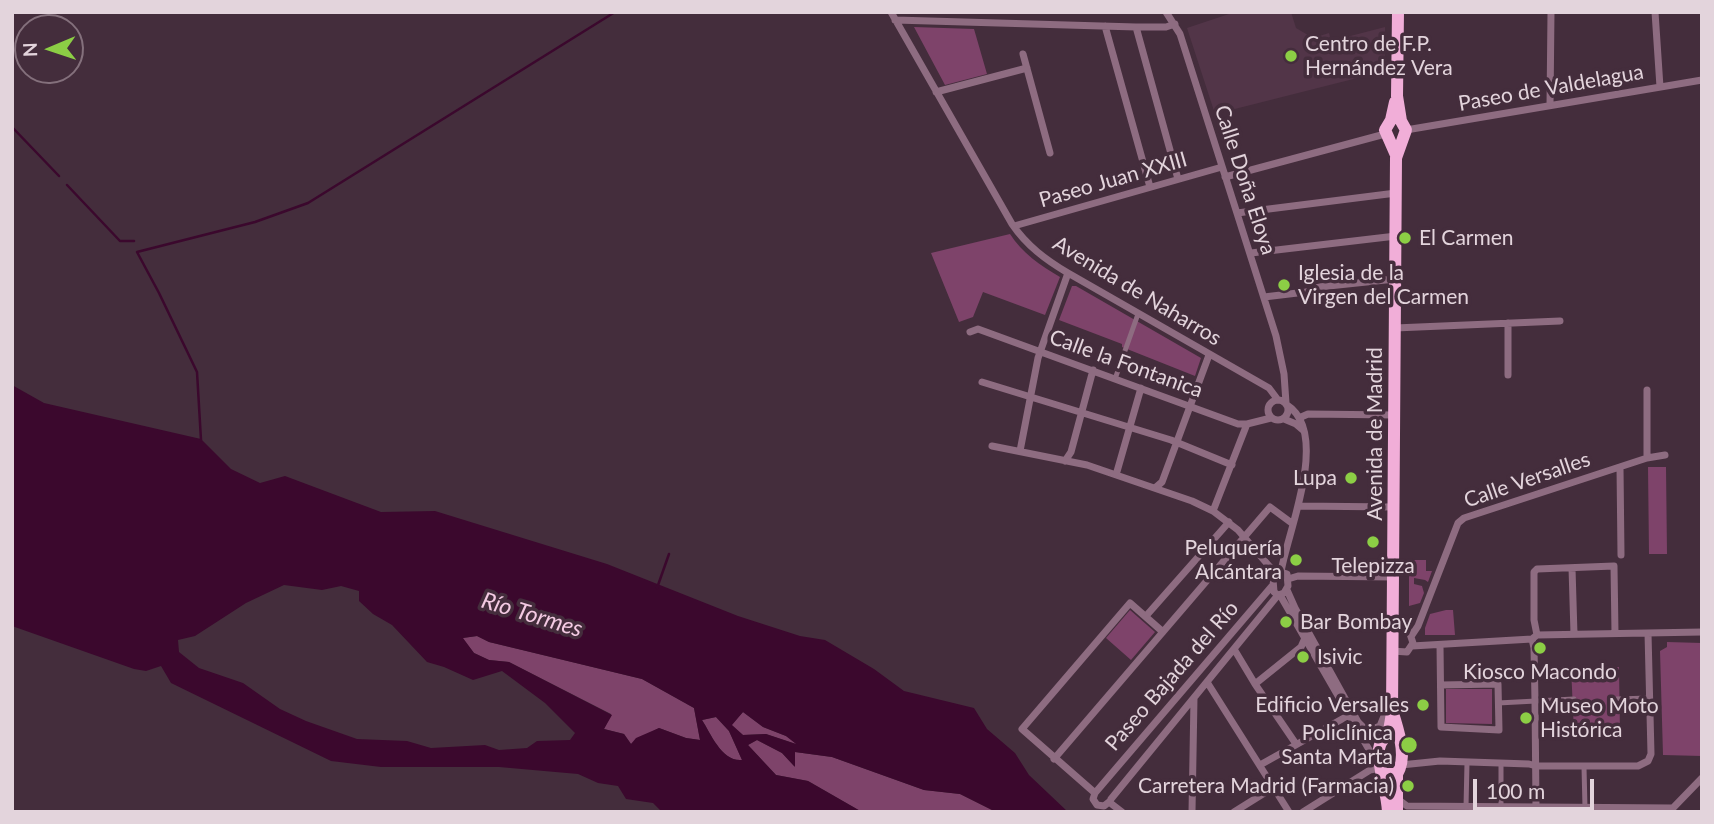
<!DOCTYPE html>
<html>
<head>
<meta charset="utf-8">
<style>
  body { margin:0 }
  #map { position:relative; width:1714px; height:824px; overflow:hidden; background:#442d3c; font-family:Lato,sans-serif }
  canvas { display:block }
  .frame { position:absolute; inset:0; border:14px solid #e3d4dc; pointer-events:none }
  .north { position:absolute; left:14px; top:14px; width:70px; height:70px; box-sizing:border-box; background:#442d3c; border:2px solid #84707c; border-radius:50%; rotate:268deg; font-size:19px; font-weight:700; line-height:28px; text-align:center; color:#e3d4dc }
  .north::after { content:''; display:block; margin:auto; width:24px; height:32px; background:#8cce45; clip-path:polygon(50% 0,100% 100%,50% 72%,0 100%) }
  .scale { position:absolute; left:1473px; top:779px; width:121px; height:32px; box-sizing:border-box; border:4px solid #e3d4dc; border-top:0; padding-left:9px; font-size:21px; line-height:24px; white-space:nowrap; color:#e3d4dc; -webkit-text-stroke:5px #442d3c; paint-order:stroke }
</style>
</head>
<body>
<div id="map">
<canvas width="1714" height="824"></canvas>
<div class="frame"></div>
<div class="north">N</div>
<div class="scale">100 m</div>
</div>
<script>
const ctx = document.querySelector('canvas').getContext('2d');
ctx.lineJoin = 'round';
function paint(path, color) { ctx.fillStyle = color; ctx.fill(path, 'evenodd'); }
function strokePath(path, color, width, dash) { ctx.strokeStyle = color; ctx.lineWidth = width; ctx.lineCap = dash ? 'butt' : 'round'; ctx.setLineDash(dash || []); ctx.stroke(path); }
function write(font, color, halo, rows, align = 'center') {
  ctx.font = font + ' Lato,sans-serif'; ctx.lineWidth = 7; ctx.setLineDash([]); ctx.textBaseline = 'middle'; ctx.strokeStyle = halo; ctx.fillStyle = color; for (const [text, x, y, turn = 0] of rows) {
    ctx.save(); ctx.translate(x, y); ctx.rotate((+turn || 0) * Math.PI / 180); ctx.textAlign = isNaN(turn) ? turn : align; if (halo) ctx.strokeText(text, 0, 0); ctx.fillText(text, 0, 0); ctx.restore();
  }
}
const built = new Path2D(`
  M1235 12H1291L1296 28 1313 38 1329 33 1331 41 1385 27V71L1215 114 1187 28Z`);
const green = new Path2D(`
  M914 27 974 29 987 74 945 85Z
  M1010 234C1022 253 1040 265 1060 277L1045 315 983 292 973 317 959 322 931 253Z
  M1072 286H1076L1201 358 1195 376 1122 347V344L1059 320Z
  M1648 467H1666L1667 554H1649Z
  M1409 560H1426V571H1432L1428 582 1425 580 1414 578V584L1422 586 1424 593 1420 603 1409 606Z
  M1130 610 1155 632 1131 660 1106 638Z
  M1446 610H1453L1455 635H1425V628L1430 614Z
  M477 636 489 642 642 679 694 708 700 740 686 738 659 728 631 744 624 734 604 729 611 714 509 662 489 660 474 653 462 638Z
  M1667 642 1702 643V756L1663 755 1660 651 1667 647Z
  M1571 667H1619L1620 733 1574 732Z
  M1446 689H1492V724L1446 723Z
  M743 712 763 727 786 736 799 745 766 734 743 735 731 725Z
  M716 717 729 731 742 760C722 762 711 734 702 720Z
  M757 740 782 753 794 766 795 752 832 757 924 790 960 794 996 812H862L808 781 776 775 748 745Z`);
const water = new Path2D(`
  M12 385 44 403 201 439 231 469 260 483 285 476 381 512 435 511 607 564 738 616 800 636 825 640 874 669 904 691 974 708 987 729 1015 753 1029 775 1068 812H996L960 794 924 790 832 757 795 752V767L782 753 757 740 748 745 776 775 808 781 862 812H662L653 803 626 799 618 786 598 783 578 774 499 767H381L331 761 171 683 161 666 146 671 134 669 12 626ZM284 585 322 590 341 586 359 591V601L373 614 392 625 427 662 444 667 473 680 502 671 545 703 575 733 570 740 537 741 527 748 499 750 485 745 431 748 407 741 357 739 306 721 280 709 243 683 199 668 179 652 178 640 195 636 246 603ZM477 636 489 642 642 679 694 708 700 740 686 738 659 728 636 738 631 744 624 734 604 729 612 715 509 662 489 660 474 653 463 638ZM743 712 763 727 786 736 796 744 766 734 743 735 732 725ZM716 717 729 731 742 760C722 762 711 734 702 720Z`);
const stream = new Path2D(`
  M12 127 59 176
  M67 185 120 241H134
  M201 440 197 372 159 293 137 252 255 222 308 203 615 12
  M657 588 669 554`);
const pedestrian = new Path2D(`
  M1115 379 1138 314
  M1498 703 1574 699
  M1501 763V807
  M1584 767 1585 808
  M1466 807 1467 763`);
const minor = new Path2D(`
  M891 12 1012 224C1027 246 1046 260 1068 273L1269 388 1278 400
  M1166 12 1180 34 1276 336 1284 374 1286 403
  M1655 12 1660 87
  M895 20 1136 27H1166L1175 24
  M1105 26 1150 187
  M1136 27 1178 179
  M1023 54 1050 153
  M936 92 1027 68
  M1550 105 1551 12
  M1406 130 1702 80
  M1225 177 1385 134
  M1237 213 1396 193
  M1014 226 1222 167
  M1251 253 1396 236
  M1264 297 1306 292 1319 287 1395 279
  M1508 323V375
  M1395 328 1560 321
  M970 332 978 329 1238 424H1247L1271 418
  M982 382 1171 440 1232 465
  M1268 410a10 10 0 1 1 20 0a10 10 0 1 1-20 0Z
  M1299 418 1308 414 1394 415
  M1284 419 1296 424 1303 430
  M992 446 1087 465 1192 501 1213 511 1238 530 1276 574
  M1020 451 1038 358 1068 273
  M1647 458V390
  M1065 461 1071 452 1093 370
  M1620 467 1621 555
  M1116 475 1141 388
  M1155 488 1162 482 1209 355
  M1299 506 1394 507
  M1213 511 1247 424
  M1572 568 1574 634
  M1281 572C1287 533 1331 433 1287 405
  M1281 572 1287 574 1288 586 1284 593 1278 595 1274 592 1273 579 1276 574Z
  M1288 579 1298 576 1393 577
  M1287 590 1295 608 1358 722 1367 731 1384 736
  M1280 595 1379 767
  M1146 616 1229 522
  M1412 635 1418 626 1458 523 1464 518 1647 458 1665 455
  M1537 635 1534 620V572L1537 569 1614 566 1615 633
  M1532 639 1534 648 1535 701 1536 807
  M1440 645 1441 727 1499 730 1498 684 1441 685
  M1412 646 1532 639 1537 635 1702 632
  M1234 649 1255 684 1296 744
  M1392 651 1407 652 1413 643 1409 631 1393 626
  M1207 682 1289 812
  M1255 684 1301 647 1305 638
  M1617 700 1649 699
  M1364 728H1375L1380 726 1386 711
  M1054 759 1270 507 1293 524
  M1260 765 1351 714
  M1401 765 1440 761 1529 764 1536 766H1638L1648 761 1651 754 1648 633
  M1095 793 1022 729 1130 603 1163 632
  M1111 799 1278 595
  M1399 800 1407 806 1672 808
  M1109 802 1104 806 1097 805 1093 799 1095 793 1272 586
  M1109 802 1122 812
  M1671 810 1702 778
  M1192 812 1194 698
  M1234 812 1274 787
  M1303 812 1370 770 1380 768`);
const trunk = new Path2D(`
  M1395 102 1391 120 1385 130 1396 155
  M1381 771 1385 774H1397C1408 756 1398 731 1393 713
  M1388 812C1387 790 1378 771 1379 749 1380 741 1383 740 1387 735 1390 729 1391 719 1392 712L1396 158 1406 130 1401 121 1397 96 1398 12
  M1397 812V774`);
const markers = [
  [1291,56,7,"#8cce45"],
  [1405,238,7,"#8cce45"],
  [1284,285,7,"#8cce45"],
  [1351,478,7,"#8cce45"],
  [1373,542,7,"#8cce45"],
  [1296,560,7,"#8cce45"],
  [1286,622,7,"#8cce45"],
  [1540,648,7,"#8cce45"],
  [1303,657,7,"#8cce45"],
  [1423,705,7,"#8cce45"],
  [1526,718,7,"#8cce45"],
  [1409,745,9,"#8cce45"],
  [1408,786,7,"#8cce45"]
];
const poiNames = [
  ["Centro de F.P.",1305,44],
  ["Hernández Vera",1305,68],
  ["El Carmen",1419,238],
  ["Iglesia de la",1298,273],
  ["Virgen del Carmen",1298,297],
  ["Lupa",1337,478,"right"],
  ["Peluquería",1282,548,"right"],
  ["Alcántara",1282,572,"right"],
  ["Telepizza",1373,566,"center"],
  ["Bar Bombay",1300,622],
  ["Isivic",1317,657],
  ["Kiosco Macondo",1540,672,"center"],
  ["Edificio Versalles",1409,705,"right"],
  ["Museo Moto",1540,706],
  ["Histórica",1540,730],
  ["Policlínica",1393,733,"right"],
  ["Santa Marta",1393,757,"right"],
  ["Carretera Madrid (Farmacia)",1394,786,"right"]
];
const streetNames = [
  ["Paseo de Valdelagua",1551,88,-10],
  ["Paseo Juan XXIII",1113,180,-16],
  ["Calle Doña Eloya",1245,180,72],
  ["Avenida de Naharros",1137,291,31],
  ["Calle la Fontanica",1126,364,20],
  ["Avenida de Madrid",1375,434,-90],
  ["Calle Versalles",1527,480,-19],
  ["Paseo Bajada del Río",1172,676,-49]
];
const waterNames = [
  ["Río Tormes",532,615,17]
];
paint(built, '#523548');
paint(green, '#7e436a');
paint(water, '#3b082d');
strokePath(stream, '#3b082d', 2.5);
strokePath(pedestrian, '#8e6c81', 5);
strokePath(minor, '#8e6c81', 7);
strokePath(trunk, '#f1aed8', 12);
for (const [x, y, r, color] of markers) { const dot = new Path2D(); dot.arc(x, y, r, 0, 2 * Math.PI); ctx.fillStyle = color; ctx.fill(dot); strokePath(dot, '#442d3c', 2.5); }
write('21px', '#e3d4dc', '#442d3c', poiNames, 'left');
write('21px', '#e3d4dc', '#442d3c', streetNames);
write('italic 23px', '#f4cae3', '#442d3c', waterNames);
</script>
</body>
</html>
